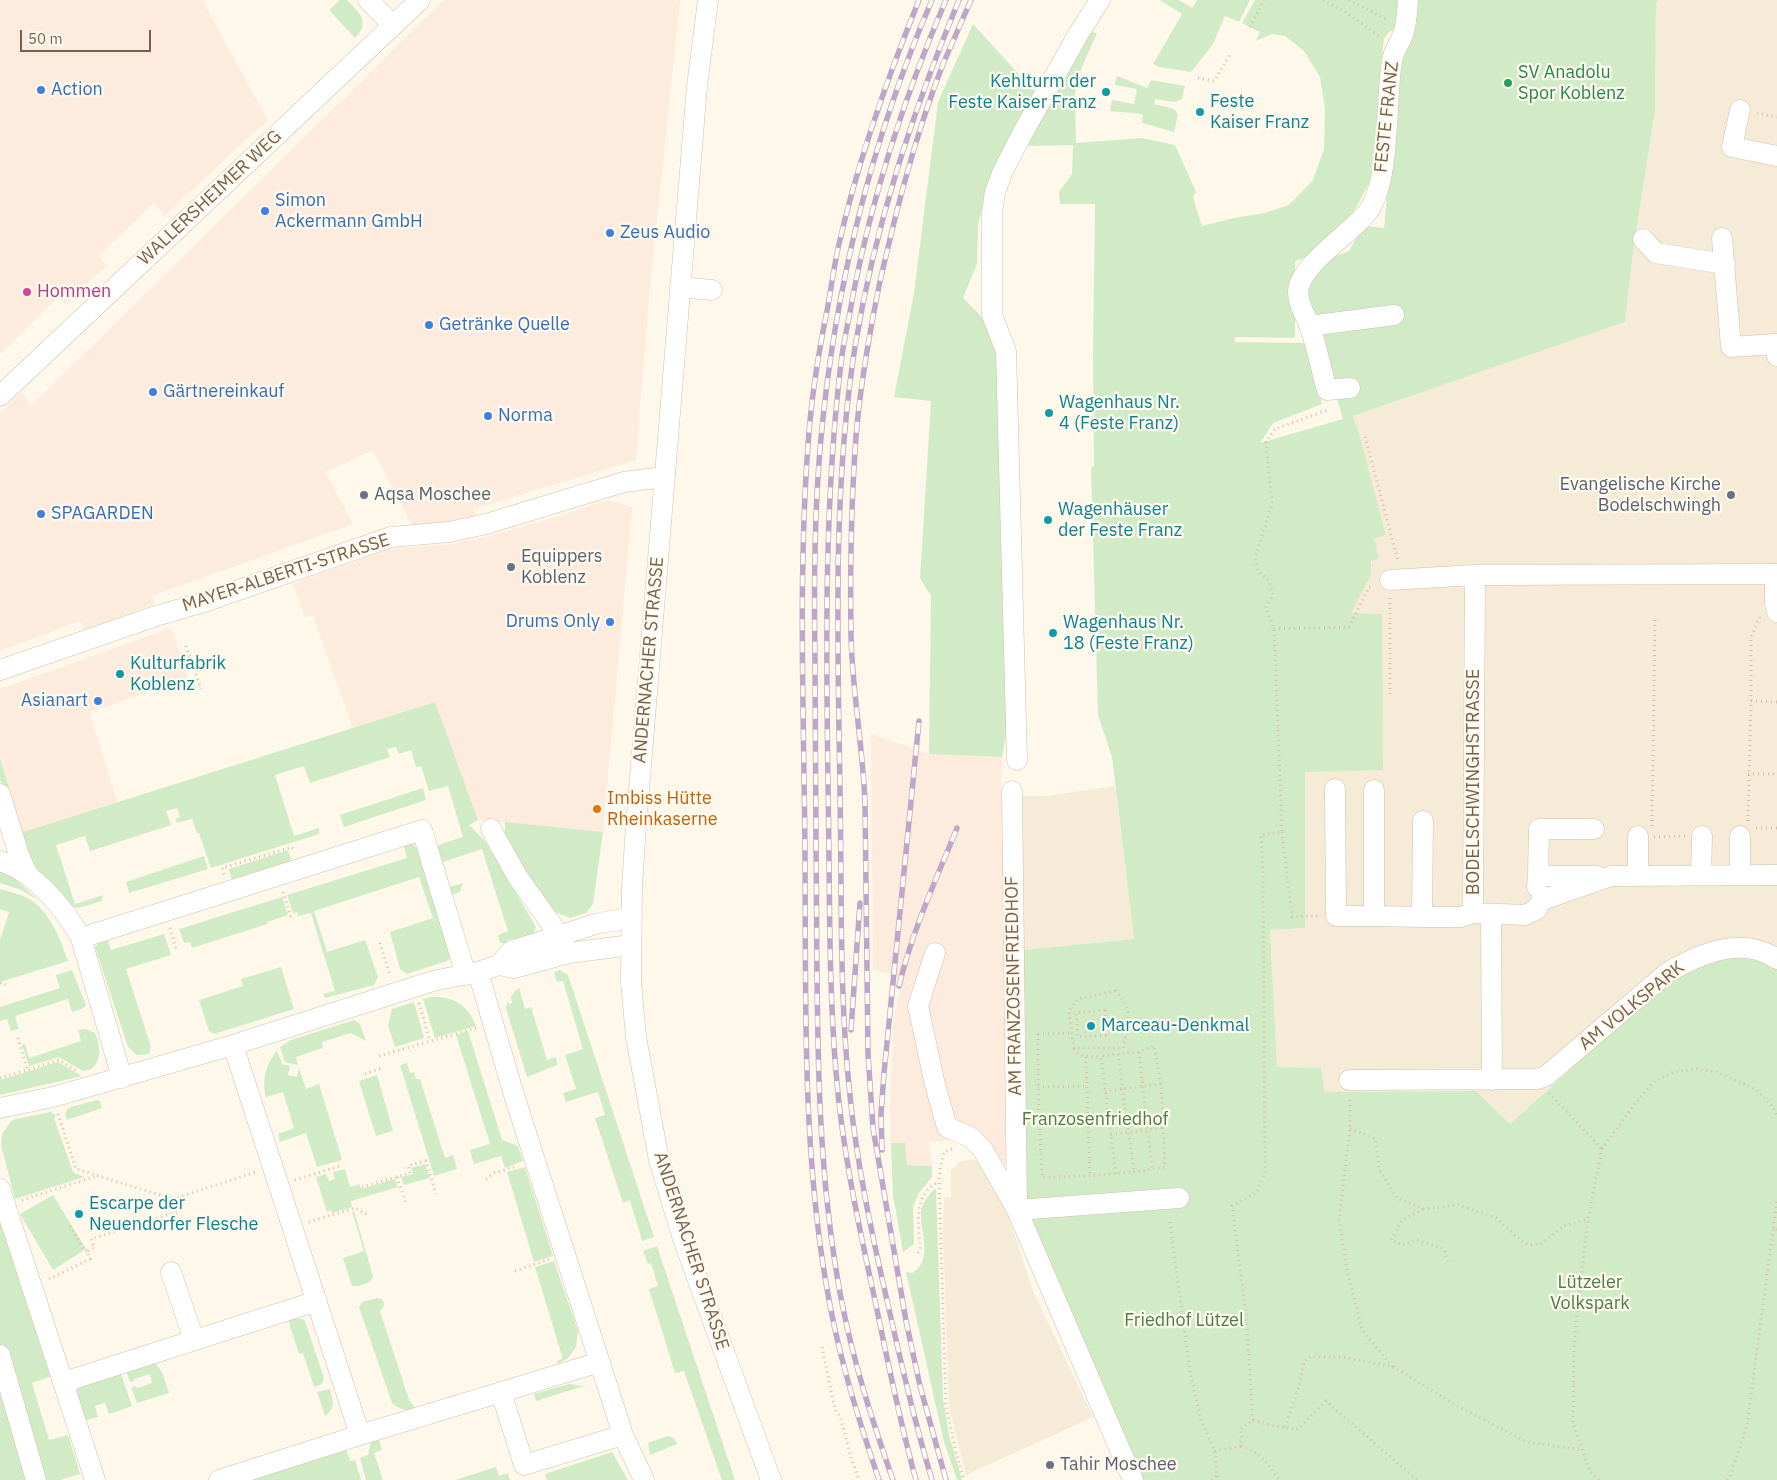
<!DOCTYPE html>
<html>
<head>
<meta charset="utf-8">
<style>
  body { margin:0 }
  #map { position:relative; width:1777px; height:1480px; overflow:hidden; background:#fdf8e9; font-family:"IBM Plex Sans",sans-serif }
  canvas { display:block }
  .scale { position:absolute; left:20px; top:30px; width:131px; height:22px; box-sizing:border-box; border:2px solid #78614c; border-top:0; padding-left:6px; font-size:15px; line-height:18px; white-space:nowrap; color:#78614c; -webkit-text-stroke:4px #fffbf0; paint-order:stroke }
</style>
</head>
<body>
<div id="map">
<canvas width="1777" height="1480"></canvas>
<div class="scale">50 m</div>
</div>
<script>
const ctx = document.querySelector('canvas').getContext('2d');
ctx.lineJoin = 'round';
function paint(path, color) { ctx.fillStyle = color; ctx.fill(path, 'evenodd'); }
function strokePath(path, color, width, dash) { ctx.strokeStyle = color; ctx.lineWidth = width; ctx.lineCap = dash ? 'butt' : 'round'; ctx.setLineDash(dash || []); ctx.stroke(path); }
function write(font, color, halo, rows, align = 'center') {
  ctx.font = font + ' "IBM Plex Sans",sans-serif'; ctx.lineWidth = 4.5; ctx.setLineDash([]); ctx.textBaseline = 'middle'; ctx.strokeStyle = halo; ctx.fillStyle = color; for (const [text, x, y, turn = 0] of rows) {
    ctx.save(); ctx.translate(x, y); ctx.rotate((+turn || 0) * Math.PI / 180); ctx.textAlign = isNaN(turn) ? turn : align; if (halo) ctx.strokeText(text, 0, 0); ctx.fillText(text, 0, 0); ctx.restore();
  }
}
const residential = new Path2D(`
  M1658 0H1777V968L1571 1068 1510 1124 1476 1091 1325 1092 1321 1068 1277 1067 1270 930 1305 928 1302 614 1361 593 1371 575 1373 539 1386 535 1359 433 1353 416 1625 322 1634 245 1655 111 1656 4Z
  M1115 786 1134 939 1022 950 1017 796H1045Z
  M972 1159 985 1164 1002 1198 1034 1293 1093 1417 966 1475 949 1407 943 1232 944 1197H951V1170L960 1162Z`);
const commercial = new Path2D(`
  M0 0H204L203 2 268 121 251 135 164 216 154 202 99 256 106 266 65 304 59 296 0 354Z
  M444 0H680L649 295 636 460 473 509 478 522 413 526 373 450 325 472 353 524 151 596 155 604 85 630 80 621 0 651V413L22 392 31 406Z
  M608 500 632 507 603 832 478 820 435 702 353 728 313 615 305 617 293 584 390 549 450 544 482 538 564 515Z
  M171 628 189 682 172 688 171 685 89 712 117 802 23 832 0 758V689Z
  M871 734 929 754 1002 757 1001 788 1008 867 1011 1165 997 1166 980 1137 929 1142 932 1166 907 1165 905 1143H891L890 1106 894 1018 903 978 873 970Z`);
const green = new Path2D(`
  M338 0H347C359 12 371 23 355 38L329 10 339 1Z
  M1160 0H1179L1192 8 1197 0H1250L1239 22 1225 16 1213 44 1191 72 1159 67 1153 64 1182 14Z
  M1255 0H1658L1656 4 1655 111 1634 245 1625 322 1353 416 1359 433 1386 535 1374 539 1379 559 1371 561V575L1351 613 1382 614 1383 770 1305 772V928L1270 930 1277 1067 1321 1068 1325 1092 1476 1091 1510 1124 1671 978 1717 959 1737 958 1755 960 1771 964 1777 968V1480H1142L1025 1209 1022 950 1134 939 1112 757 1098 715 1091 467 1094 466 1093 354 1095 204H1060L1059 192 1072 174 1073 145 1029 146 1028 144 1089 32 1097 33 1082 67 1075 94 1076 143 1142 138 1175 145 1196 192 1193 197 1202 226 1234 218 1264 213 1289 205 1313 180 1324 149 1325 109 1320 77 1304 51 1285 36 1272 34 1256 41 1260 32 1242 23ZM1390 31 1399 32V58L1384 228 1367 226 1358 235 1349 251 1331 258 1303 290 1343 419 1260 443 1273 423 1322 404 1306 343 1235 342V337L1295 338V261L1314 255 1350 219 1376 170 1380 74 1384 39Z
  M973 24 1036 93 991 178 978 224 977 264 963 298 985 320 996 345 1009 719 1002 757 929 754 931 596 920 578 931 401 894 397 914 293 938 102Z
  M1117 76 1147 88 1151 80 1185 86 1182 99 1175 102 1155 99 1154 104 1174 109 1178 114 1174 132 1142 123 1143 114 1110 111 1112 100 1134 104 1137 89 1115 85Z
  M435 702 478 820 469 825 485 841 536 927 534 931 535 935 507 940V943H500L498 935 508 931 482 849 443 862 450 887 463 883 460 892 451 895 435 848 441 844 463 837 448 786 429 791 421 766 416 767 411 750 399 754 396 747 387 749 390 757 310 783 304 766 275 775 294 836 319 828V834L211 868 199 833H197L192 819 177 823 175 819 180 817 177 808 166 811 171 825 90 851 85 836 56 845 75 904 103 895 102 901 78 908 71 906 33 864 20 838 0 779V758L23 832Z
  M423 788 426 800 344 827 340 815Z
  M505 822 603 832 593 904 586 913 570 918 555 912 505 844Z
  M403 843C412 843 415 844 420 852L450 956 449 960 444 962 407 974 400 969 390 932 433 918 419 877 314 911 327 952 365 940 378 977 374 985 325 998 323 994 335 991 311 913 298 916 297 912 293 913 287 895 407 858Z
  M288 850 293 866 233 884 229 869Z
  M204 856 208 869 129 893 126 882Z
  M0 869 12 876 37 899 21 890 0 883Z
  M0 889C10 892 21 894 29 899 49 910 61 940 68 961L0 982V940L9 912 0 909Z
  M282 897 288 915 267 922V924L192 948 190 942 184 943 179 929Z
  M164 934 171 955 126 969 151 1047 149 1054 137 1055 128 1047 95 947 106 936 111 950Z
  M281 967 294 1009 214 1034 209 1031 199 1000 243 986 241 979Z
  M72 970 86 1005 82 1009 72 1012 68 999 15 1016 19 1029 11 1031 7 1019 0 1021V1007L60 988 56 975Z
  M560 970 568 975 654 1237 642 1241 630 1200 623 1203 595 1118 605 1115 598 1092 566 1102 563 1093 576 1089 565 1055 583 1049 563 981 557 982 554 972Z
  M519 988 525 1009 531 1007 547 1060 556 1057 557 1065 527 1077 506 1008 508 1000 509 1004 512 1003 511 997 516 990Z
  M432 997C454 996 468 1005 476 1026L435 1038 423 999Z
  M414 1002 424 1038 395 1047 388 1025 392 1009Z
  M354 1020 360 1024 366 1041 351 1033 322 1042 323 1048 296 1057 298 1065 285 1062 280 1047 291 1040Z
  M86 1029 95 1033C101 1045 103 1070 83 1071L59 1057 29 1066 22 1045 25 1044 29 1058 81 1041 78 1030Z
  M468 1031 502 1140 518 1146 523 1161 505 1168 501 1156 474 1164 470 1150 490 1144 456 1035Z
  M277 1050 282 1064 290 1066 288 1075 297 1077 299 1068 306 1089 319 1084 342 1160 317 1167 306 1133 280 1142 278 1134 294 1128 283 1092 266 1097C261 1080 266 1065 277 1050Z
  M58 1062 82 1076 0 1095V1080Z
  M407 1063 410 1073 414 1072 416 1079H420L445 1158 453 1155 457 1169 434 1176 400 1065Z
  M377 1075 393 1131 376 1136 359 1081Z
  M97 1100 100 1101 102 1108 67 1120 65 1114 68 1108Z
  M50 1112 56 1115 54 1118 73 1172 84 1177 15 1199 1 1145 2 1134 12 1120Z
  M891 1143H905L907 1165 932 1166V1177L919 1193 913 1207 914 1244 903 1252 893 1195Z
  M425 1164 430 1178 404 1185 401 1177 413 1174 411 1168Z
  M525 1167 553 1256 534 1262 507 1172Z
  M345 1169 350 1187 359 1184 361 1189 395 1179 398 1187 351 1201 352 1207 332 1213 331 1210 327 1212 316 1177 326 1174 329 1181 335 1179 333 1172Z
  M934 1189 936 1190 943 1398 949 1435 962 1480H957L944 1442 906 1272 912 1273C934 1260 920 1234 921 1213 921 1204 928 1196 934 1189Z
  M53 1195 86 1249 53 1270 20 1214Z
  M354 1211 373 1276 370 1282 359 1286H352L343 1258 364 1251 352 1212Z
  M0 1213 52 1376 32 1383 49 1440 68 1435 80 1474 60 1480H0Z
  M657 1246 735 1480H722L684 1371 675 1373 649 1289 658 1286 651 1263 648 1264 643 1251Z
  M554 1261 578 1331 576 1347 568 1358 558 1364 557 1361 562 1359V1356L535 1267Z
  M377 1298 381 1299 384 1302V1306L380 1311 409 1400 414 1406V1409L409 1411 397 1407 392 1403 359 1307 362 1302Z
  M293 1318 302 1319 305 1321 324 1378 322 1384 314 1387 303 1353 299 1354 288 1320Z
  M155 1363 162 1372 169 1393 137 1403 131 1387 136 1386 137 1388 152 1383 150 1374 134 1379V1381L130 1382 125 1369Z
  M120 1371 132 1406 109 1414 105 1403 95 1406 98 1417 81 1422 76 1394 80 1385Z
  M569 1384 584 1386 536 1401 534 1394Z
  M330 1389C333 1400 336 1409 325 1416L317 1392Z
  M668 1436 674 1438 677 1444 650 1455 648 1443Z
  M379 1439 382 1450 374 1453 383 1480H366L360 1458 368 1455 371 1442Z
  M346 1449 350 1461 355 1460 361 1480H250Z
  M612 1452 628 1480H547L545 1474Z
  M496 1467 499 1476 508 1473 510 1480H455Z`);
const path = new Path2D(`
  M1323 0 1344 11 1381 37
  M1349 0 1388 20
  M1250 27 1264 0
  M1198 78 1214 81 1230 55
  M1757 113 1777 117
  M1365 437 1398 561
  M1390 598V697
  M1274 629 1349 627 1369 587 1373 586
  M186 646 201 689
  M1751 701 1777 702
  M1748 774H1777
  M1748 821 1751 701V637L1760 617
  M1652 826 1655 618
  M1756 828H1777
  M1282 832 1292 917 1319 916
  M1654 837 1686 836
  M224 874 222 868 292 847 294 852
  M283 892 291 918
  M170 928 176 949
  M380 943 390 976
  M0 983 9 986
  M1115 991C1134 1007 1128 1027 1123 1048H1074L1069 1011 1078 999Z
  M419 1003 430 1041
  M1105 1010 1106 1035 1078 1037 1076 1013Z
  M1105 1023 1129 1022
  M1038 1034V1087L1042 1177C1084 1177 1124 1174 1165 1167L1161 1084 1154 1046 1139 1052 1101 1056 1116 1174
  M1038 1034 1072 1033
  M18 1038 27 1069
  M1074 1049C1081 1058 1090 1057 1101 1056
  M1139 1052 1152 1169
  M1118 1054 1134 1172
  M379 1056 476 1028
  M1086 1057 1087 1086
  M365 1074 382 1068
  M0 1078 59 1060 77 1071
  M1038 1087 1087 1086 1090 1177
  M1105 1091 1161 1084
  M1549 1093 1602 1149
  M58 1114 76 1169 173 1199
  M1350 1129 1375 1138 1380 1171 1397 1198 1424 1209 1458 1205 1496 1218 1522 1241 1530 1245 1541 1244 1564 1226 1588 1219
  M1111 1135 1163 1127
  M952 1149 944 1152 940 1169 939 1182 946 1405 956 1452 964 1480
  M397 1177 406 1203
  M486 1179 494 1173 518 1166
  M295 1180 340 1166
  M362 1187 410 1173 408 1166 426 1161 436 1194
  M22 1200 97 1176
  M1777 1202 1773 1229 1777 1230
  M1423 1209 1402 1220 1391 1240 1402 1245 1417 1240 1444 1249 1448 1262
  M309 1222 355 1208 368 1215
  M1170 1222 1190 1372 1201 1420 1215 1451 1217 1474 1219 1480
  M70 1226 85 1251H87
  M918 1253 920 1248C919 1224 912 1194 939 1182
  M515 1271 550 1259
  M49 1279 90 1259 87 1251 94 1248 91 1239 177 1212 173 1199 256 1172
  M822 1347 835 1410 840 1416 851 1457 859 1480
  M1393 1367 1461 1408 1527 1442 1582 1450
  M1253 1421 1297 1430 1326 1401 1417 1480
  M1285 1427 1299 1386 1304 1362 1312 1356 1348 1358 1393 1367 1362 1330 1346 1265 1339 1219 1350 1129V1098
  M1241 1446C1262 1453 1267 1463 1279 1480
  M1215 1451 1241 1446 1242 1436 1240 1429 1253 1421 1246 1314 1232 1206 1256 1193 1265 1174 1263 877 1261 835 1282 832 1274 629 1266 607 1273 595 1269 581 1258 571 1255 558 1272 504 1266 442 1275 429 1328 410
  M1212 1480 1217 1474
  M1599 1480 1590 1472 1573 1423 1574 1350 1576 1321 1588 1219 1602 1149 1633 1106 1655 1081 1674 1072 1697 1069 1717 1072 1757 1090 1772 1106 1777 1116
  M1727 1480 1730 1476 1747 1426 1773 1229`);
const minor = new Path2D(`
  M368 0 393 25
  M708 0 697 86 636 826 632 887 631 982 636 1037 659 1160 683 1239 771 1480
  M1740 110 1732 147 1777 156
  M1722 238 1731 347 1775 344 1777 356
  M1643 239 1656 253 1725 264
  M680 287 712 290
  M1309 326 1394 315
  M1350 388 1327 390C1321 369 1317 347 1310 327 1306 316 1298 305 1298 292 1299 264 1354 232 1369 210 1391 177 1385 102 1392 61 1394 49 1398 47 1402 37 1407 26 1407 12 1408 0
  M0 396 420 0
  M1775 574V603L1777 612
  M1475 575 1473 913 1525 915 1536 910 1542 900 1611 876 1777 875
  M1390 580 1475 575 1777 574
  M0 670 156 616 201 603 391 537 449 532 486 524 624 482 664 477
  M1017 760 1006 351 992 315V213L995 192 1003 171 1022 134 1079 33 1100 0
  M1335 789 1336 916H1374
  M1374 790V916L1422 917
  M1012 791 1017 1210 1133 1480
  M0 794 19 855 27 874
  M1423 821 1422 917H1461L1473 913
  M491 829 517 876 559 935 569 953
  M1638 836V875
  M0 861C34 871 64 908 81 938
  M1701 875 1702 836
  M1740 875V836
  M1538 876 1539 829H1594
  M1537 887 1538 876H1597
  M1491 914 1492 1080
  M935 953 918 1006 935 1085 947 1127 972 1138 983 1150 1017 1210 1179 1198
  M499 965 514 968 569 953 631 945
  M478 972 514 1095 623 1435 644 1480
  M233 1045 360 1435
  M122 1078 81 938 422 830 466 975
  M1349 1080 1537 1079 1546 1076 1667 973C1699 954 1742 935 1777 959
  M0 1108 53 1097 233 1045 433 981 478 972 499 965 511 951 599 923 631 918
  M0 1189 95 1480
  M171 1272 194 1340
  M0 1355 36 1480
  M64 1382 317 1301
  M501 1392 524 1465 623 1435
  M219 1480 360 1435 600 1362`);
const rail = new Path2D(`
  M899 986C912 931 936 880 957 828
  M851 1030 860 903
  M882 1150 881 1114 884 1073 919 721
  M879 1480C857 1415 837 1351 826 1283 802 1142 806 997 805 853 804 718 798 581 808 445 811 400 818 355 827 311 831 289 834 266 839 244 858 160 887 79 919 0
  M893 1480C872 1420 853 1361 841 1298 813 1151 818 996 816 846 816 785 815 725 815 664 814 589 814 513 821 438 835 287 872 139 932 0
  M916 1480C899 1419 887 1357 874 1296 858 1222 842 1148 836 1072 828 977 830 881 828 785 826 642 824 497 842 355 845 335 850 315 853 295 873 193 905 95 946 0
  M932 1480C914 1420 900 1358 886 1296 871 1230 857 1164 850 1096 839 995 842 894 840 793 838 646 832 493 855 347 875 225 912 114 959 0
  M946 1480 920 1386 906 1321 873 1128 868 1054 865 803C863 747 852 691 851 635 850 569 851 503 856 437 860 386 869 336 879 286 896 211 915 136 943 64 952 43 962 21 971 0`);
const markers = [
  [1508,83,5,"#2e9e5b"],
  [41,90,5,"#3f7fe0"],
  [1106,92,5,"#0f9aa8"],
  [1200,112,5,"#0f9aa8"],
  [265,211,5,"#3f7fe0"],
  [610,233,5,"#3f7fe0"],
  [27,292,5,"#d1479c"],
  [429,325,5,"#3f7fe0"],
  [153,392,5,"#3f7fe0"],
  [1049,413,5,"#0f9aa8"],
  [488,416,5,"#3f7fe0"],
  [364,495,5,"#6b7280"],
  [1731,495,5,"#6b7280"],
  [41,514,5,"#3f7fe0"],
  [1048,520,5,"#0f9aa8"],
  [511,567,5,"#6b7280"],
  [610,622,5,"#3f7fe0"],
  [1053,633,5,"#0f9aa8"],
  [120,674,5,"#0f9aa8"],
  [98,701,5,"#3f7fe0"],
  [597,809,5,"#e8710a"],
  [1091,1026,5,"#0f9aa8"],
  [79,1214,5,"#0f9aa8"],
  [1050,1465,5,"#6b7280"]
];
const leisureNames = [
  ["SV Anadolu",1518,73],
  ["Spor Koblenz",1518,94]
];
const cultureNames = [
  ["Kehlturm der",1096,82,"right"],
  ["Feste Kaiser Franz",1096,103,"right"],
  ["Feste",1210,102],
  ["Kaiser Franz",1210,123],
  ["Wagenhaus Nr.",1059,403],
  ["4 (Feste Franz)",1059,424],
  ["Wagenhäuser",1058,510],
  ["der Feste Franz",1058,531],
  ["Wagenhaus Nr.",1063,623],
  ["18 (Feste Franz)",1063,644],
  ["Kulturfabrik",130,664],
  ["Koblenz",130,685],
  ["Marceau-Denkmal",1101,1026],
  ["Escarpe der",89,1204],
  ["Neuendorfer Flesche",89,1225]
];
const shopNames = [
  ["Action",51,90],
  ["Simon",275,201],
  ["Ackermann GmbH",275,222],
  ["Zeus Audio",620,233],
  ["Getränke Quelle",439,325],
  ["Gärtnereinkauf",163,392],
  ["Norma",498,416],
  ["SPAGARDEN",51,514],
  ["Drums Only",600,622,"right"],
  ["Asianart",88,701,"right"]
];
const streetNames = [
  ["FESTE FRANZ",1387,117,-84],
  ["WALLERSHEIMER WEG",210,198,-43],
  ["MAYER-ALBERTI-STRASSE",286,573,-18],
  ["ANDERNACHER STRASSE",649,660,-85],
  ["BODELSCHWINGHSTRASSE",1474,782,-90],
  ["AM FRANZOSENFRIEDHOF",1014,986,-91],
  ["AM VOLKSPARK",1632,1006,-39],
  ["ANDERNACHER STRASSE",691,1251,72]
];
const hotelNames = [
  ["Hommen",37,292]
];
const worshipNames = [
  ["Evangelische Kirche",1721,485,"right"],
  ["Bodelschwingh",1721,506,"right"],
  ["Aqsa Moschee",374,495],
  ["Equippers",521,557],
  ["Koblenz",521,578],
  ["Tahir Moschee",1060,1465]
];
const foodNames = [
  ["Imbiss Hütte",607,799],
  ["Rheinkaserne",607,820]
];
const parkNames = [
  ["Franzosenfriedhof",1095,1120],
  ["Lützeler",1590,1283],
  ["Volkspark",1590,1304],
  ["Friedhof Lützel",1184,1321]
];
paint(residential, '#f5ebd7');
paint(commercial, '#fdebdd');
paint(green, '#d1ebc7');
strokePath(minor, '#cfc1ae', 21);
strokePath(path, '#d8bfa3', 3, [1, 4]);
strokePath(minor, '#fff', 20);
strokePath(rail, '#bda6c8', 5.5);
strokePath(rail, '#fffbf0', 4, [11]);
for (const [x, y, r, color] of markers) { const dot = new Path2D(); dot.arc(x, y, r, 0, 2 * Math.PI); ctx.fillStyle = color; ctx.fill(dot); strokePath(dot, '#fffbf0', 2); }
write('18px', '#27864d', '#fffbf0', leisureNames, 'left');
write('18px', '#0d838f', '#fffbf0', cultureNames, 'left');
write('18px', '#366cbe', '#fffbf0', shopNames, 'left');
write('18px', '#78614c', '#fffbf0', streetNames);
write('18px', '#b23c85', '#fffbf0', hotelNames, 'left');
write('18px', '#5b616d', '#fffbf0', worshipNames, 'left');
write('18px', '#c56008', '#fffbf0', foodNames, 'left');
write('18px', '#4c7e43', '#fffbf0', parkNames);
</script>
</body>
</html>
